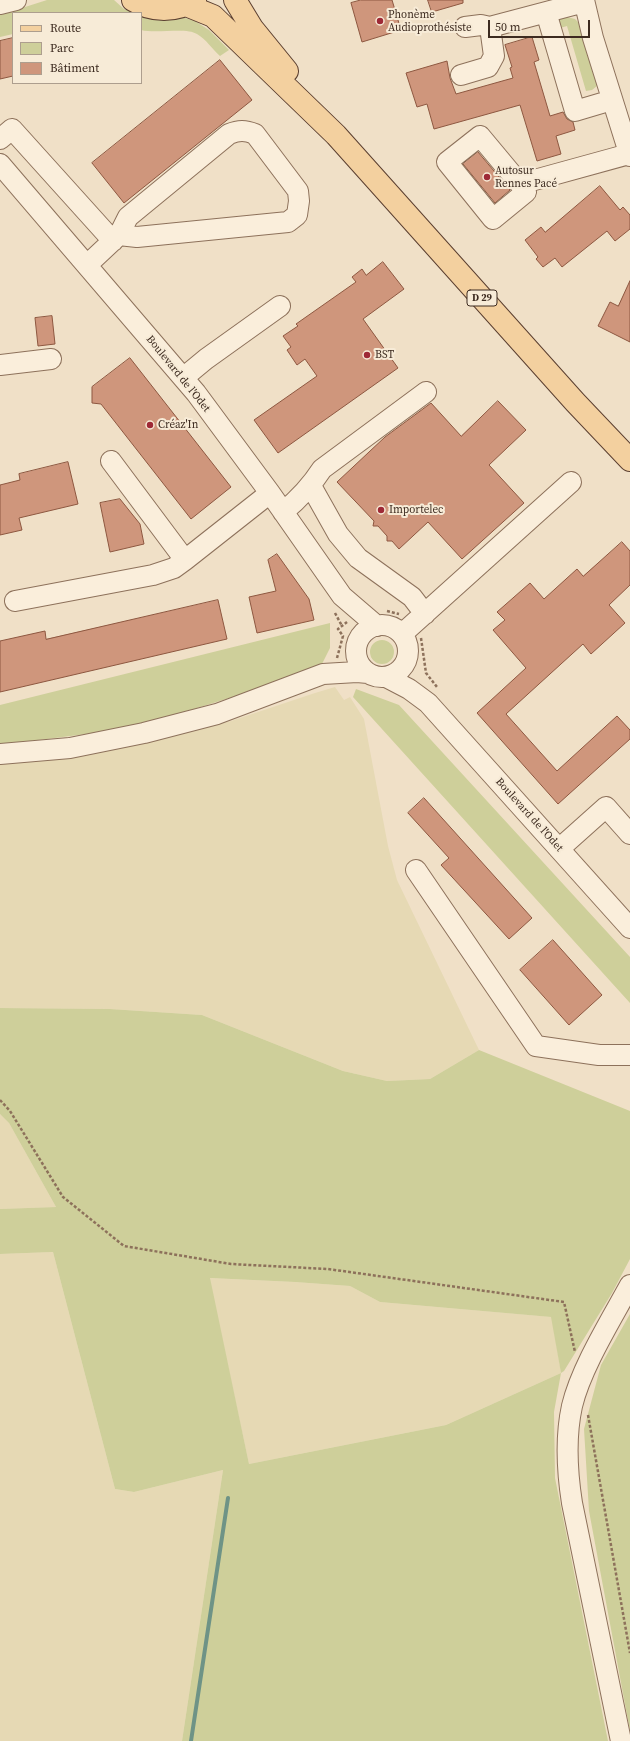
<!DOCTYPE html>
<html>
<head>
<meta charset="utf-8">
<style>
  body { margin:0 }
  #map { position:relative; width:630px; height:1741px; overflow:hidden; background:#f0e0c7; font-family:"Source Serif 4",serif }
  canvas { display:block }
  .legend { position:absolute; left:12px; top:12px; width:130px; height:72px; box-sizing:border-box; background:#f7ebd7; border:1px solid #ad9e8e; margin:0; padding:5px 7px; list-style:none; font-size:12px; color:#3d2b20 }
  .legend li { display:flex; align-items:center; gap:8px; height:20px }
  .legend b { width:20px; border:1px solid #ad9e8e }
  .scale { position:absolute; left:488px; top:20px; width:102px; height:18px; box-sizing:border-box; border:2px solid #3d2b20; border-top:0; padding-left:5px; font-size:12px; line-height:14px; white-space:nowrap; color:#3d2b20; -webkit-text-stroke:3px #f7ebd7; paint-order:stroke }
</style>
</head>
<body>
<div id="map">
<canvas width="630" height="1741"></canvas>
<ul class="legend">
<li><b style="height:5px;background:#f3d09f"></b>Route</li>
<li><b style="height:11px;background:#cecf9a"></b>Parc</li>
<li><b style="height:11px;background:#cf967c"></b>Bâtiment</li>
</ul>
<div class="scale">50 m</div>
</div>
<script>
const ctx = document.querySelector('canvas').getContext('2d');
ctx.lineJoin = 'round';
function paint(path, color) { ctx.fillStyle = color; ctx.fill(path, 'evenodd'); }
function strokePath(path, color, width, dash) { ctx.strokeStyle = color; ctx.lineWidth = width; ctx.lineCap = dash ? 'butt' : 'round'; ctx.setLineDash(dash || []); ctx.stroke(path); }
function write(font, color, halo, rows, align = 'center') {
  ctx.font = font + ' "Source Serif 4",serif'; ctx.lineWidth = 4; ctx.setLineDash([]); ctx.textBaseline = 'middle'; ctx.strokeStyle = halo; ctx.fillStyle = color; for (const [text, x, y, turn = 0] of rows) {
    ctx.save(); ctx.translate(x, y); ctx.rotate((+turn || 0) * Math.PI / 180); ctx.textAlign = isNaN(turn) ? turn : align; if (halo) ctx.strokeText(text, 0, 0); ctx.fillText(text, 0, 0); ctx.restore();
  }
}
const farmland = new Path2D(`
  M335 687 344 700 350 697 364 719 388 846 397 880 479 1050 430 1079 387 1081 343 1071 202 1015 110 1009 0 1008V760L150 740 231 721 315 693Z
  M0 1114 9 1123 56 1207 0 1209Z
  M53 1252 115 1489 134 1492 223 1470 182 1741H0V1254Z
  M209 1278 295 1282 350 1286 380 1302 552 1317 561 1373 446 1425 249 1464Z`);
const green = new Path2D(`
  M47 0H114L124 9 135 13H13V34L0 37V15Z
  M141 16 185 18 195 21 209 30 229 50 220 56C213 50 206 39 197 34 186 27 157 34 141 30Z
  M563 16 575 19 579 23 597 84V86L592 90 586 91 567 26 557 29 554 19Z
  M330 623V648L319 670 133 728 0 745V705Z
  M370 652a12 12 0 1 1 24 0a12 12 0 1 1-24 0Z
  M356 689 399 705 630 957V1003L353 697Z
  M0 1008 110 1009 202 1015 343 1071 387 1081 430 1079 479 1050 630 1111V1259L612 1293 564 1371 561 1373 554 1412 555 1478 608 1741H182L223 1470 134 1492 115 1489 53 1252 0 1254V1209L56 1207 9 1123 0 1114ZM210 1278 295 1282 350 1286 380 1302 551 1317 561 1373 446 1425 249 1464Z
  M630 1314V1731L589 1511 584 1429 601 1365Z`);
const stream = new Path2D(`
  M191 1741 228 1498`);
const building = new Path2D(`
  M361 0H392L401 30 362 42 351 3Z
  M428 0H463V3L432 12Z
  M532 37 539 60 534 62 550 116 563 112 567 119 573 122 575 130 556 136 561 154 537 161 520 105 434 129 427 104 417 107 406 73 447 61 450 78 456 94 513 78 510 68 512 67 505 45Z
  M13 38V76L0 79V41Z
  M220 60 252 100 124 203 92 163Z
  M478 152 510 190 495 203 463 164Z
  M600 186 620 210 623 207 630 215V229L615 241 607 231 562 267 555 258 543 267 536 259 538 257 525 240 541 227 545 232Z
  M383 262 404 289 363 319 398 368 278 453 254 420 317 376 305 359 297 365 287 350 291 347 283 336 298 326 296 324 356 282 352 277 362 269 366 275Z
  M630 281V342L598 326 610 302 618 306Z
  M52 316 55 344 38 346 35 318Z
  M130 358 231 487 191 519 101 404 92 403V387Z
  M498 401 526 430 489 465 524 503 462 559 428 522 399 549 392 541H387V536L378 526H373L374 521 337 482 385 437 431 403 461 436Z
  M68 462 78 504 19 518 22 530 0 535V485L20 480 19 474Z
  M120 499 140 524 144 544 110 552 100 503Z
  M622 542 630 551V585L609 605 625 623 591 654 583 644 506 714 557 771 617 716 630 730V739L558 804 477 713 526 668 493 630 505 620 497 612 530 583 544 599 577 569 583 576Z
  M277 554 309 599 314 620 257 633 249 597 276 591 268 560Z
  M218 600 227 639 0 692V641L45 631 46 639Z
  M424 798 532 918 509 939 441 865 449 858 408 813Z
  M553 940 602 995 569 1025 520 970Z`);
const path = new Path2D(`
  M387 611 399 614
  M335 613 342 626
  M421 638 426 673 437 687
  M337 658 343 636 338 629 347 622
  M0 1100 10 1111 63 1197 124 1246 231 1264 328 1269 564 1302 575 1352
  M588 1415 630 1653`);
const minor = new Path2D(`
  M584 0 593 38 630 156
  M0 4 16 0
  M546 12 575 111 612 100
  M465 27 481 25 490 27 584 2
  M461 75 488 67 494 56 490 27
  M0 139 12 129 113 241
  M0 164 196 393 270 493 342 596 377 626
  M520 184 526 192 493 219 447 162 480 136 520 184 629 154
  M87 265 119 235 128 217 229 134C239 130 245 130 255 134L298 191 299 201 297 215 288 222 137 237 119 235
  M0 365 51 359
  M183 378 206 359 280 306
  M111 461 185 560 270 493
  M311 486 338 534 358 558 412 597 425 614
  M283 512C299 499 311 486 322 469L426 392
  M15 601 153 575 174 568 185 560
  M356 651a26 26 0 1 1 52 0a26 26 0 1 1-52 0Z
  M402 634 571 482
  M386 677 409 689 428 703 630 928
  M0 754 70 748 144 733 217 714 323 674 357 672 368 673
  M559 849 606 807 630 834
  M416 870 536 1046 599 1055H630
  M621 1741 572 1503C567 1471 565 1438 572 1406 581 1368 611 1320 630 1285`);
const major = new Path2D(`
  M133 0C152 12 176 12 195 0
  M235 0 252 28 287 71
  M186 5 213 16 336 135 575 402 630 460`);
const markers = [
  [380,21,4,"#9e2936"],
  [487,177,4,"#9e2936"],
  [367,355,4,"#9e2936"],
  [150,425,4,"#9e2936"],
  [381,510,4,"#9e2936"]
];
const shields = [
  [482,298,30]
];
const shieldNames = [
  ["D 29",482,298]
];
const poiNames = [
  ["Phonème",388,15],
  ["Audioprothésiste",388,28],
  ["Autosur",495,171],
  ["Rennes Pacé",495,184],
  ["BST",375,355],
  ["Créaz'In",158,425],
  ["Importelec",389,510]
];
const streetNames = [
  ["Boulevard de l'Odet",178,374,51],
  ["Boulevard de l'Odet",529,815,48]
];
paint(farmland, '#e6d9b4');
paint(green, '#cecf9a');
strokePath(stream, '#6e9386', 4);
paint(building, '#cf967c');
strokePath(building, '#8d5740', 1);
strokePath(minor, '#8d715b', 22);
strokePath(major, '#5b3f30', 24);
strokePath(path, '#8d715b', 2.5, [3, 2]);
strokePath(minor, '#faeedb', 20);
strokePath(major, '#f3d09f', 22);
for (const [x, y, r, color] of markers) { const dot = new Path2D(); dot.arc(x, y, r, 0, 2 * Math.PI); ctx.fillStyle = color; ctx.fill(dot); strokePath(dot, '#f7ebd7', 1.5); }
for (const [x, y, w] of shields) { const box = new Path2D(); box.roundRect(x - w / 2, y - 8, w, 16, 3); ctx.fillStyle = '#f7ebd7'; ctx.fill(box); strokePath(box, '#3d2b20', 1); }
write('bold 10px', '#3d2b20', null, shieldNames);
write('11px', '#3d2b20', '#f7ebd7', poiNames, 'left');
write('11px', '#3d2b20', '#f7ebd7', streetNames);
</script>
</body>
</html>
